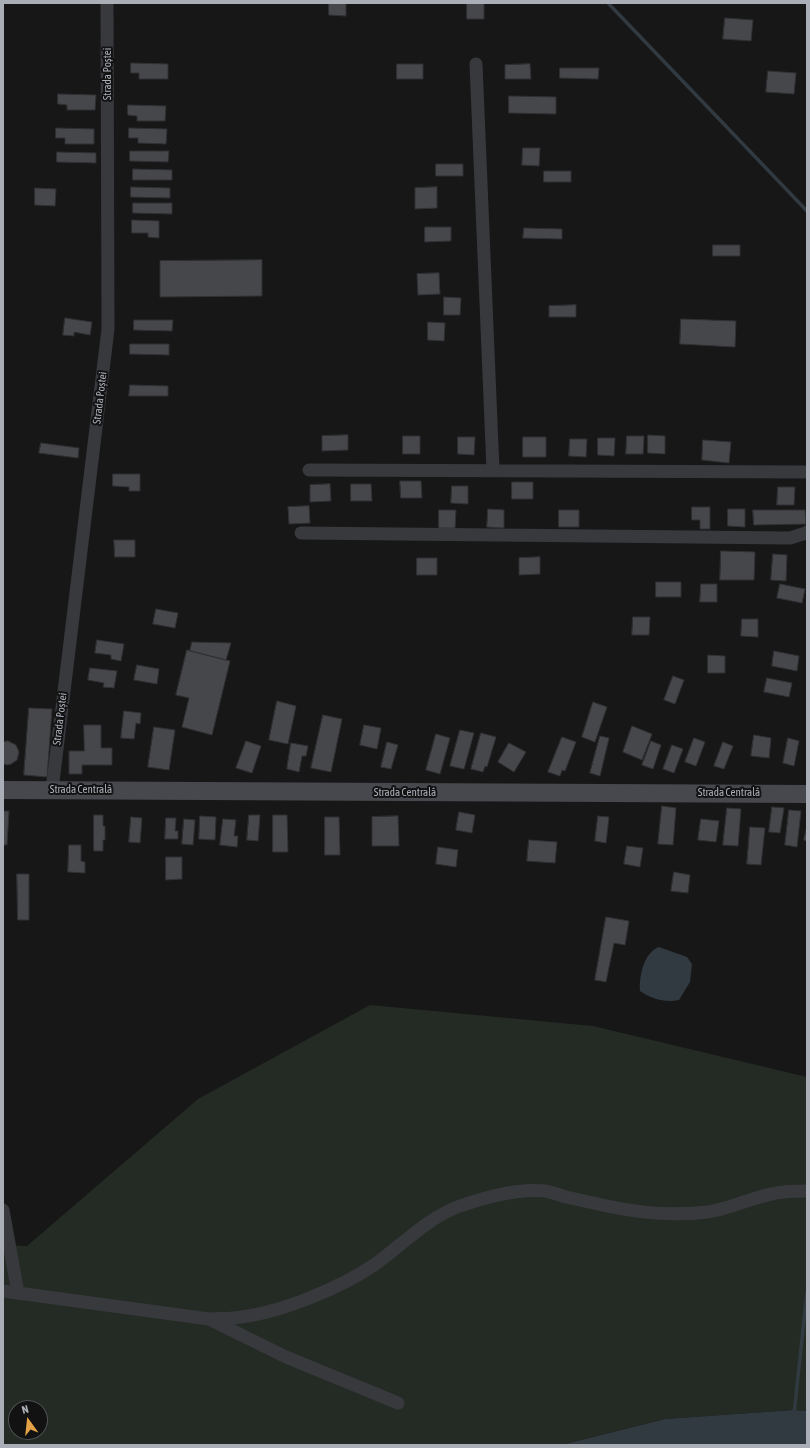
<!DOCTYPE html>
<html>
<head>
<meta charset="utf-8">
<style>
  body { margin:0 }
  #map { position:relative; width:810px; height:1448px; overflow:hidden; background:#171718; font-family:"Asap Condensed",sans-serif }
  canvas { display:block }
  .frame { position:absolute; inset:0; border:4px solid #aaafb7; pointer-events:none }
  .north { position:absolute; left:8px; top:1400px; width:40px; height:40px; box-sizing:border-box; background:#121213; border:1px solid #4f5155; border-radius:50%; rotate:345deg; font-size:11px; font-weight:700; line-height:16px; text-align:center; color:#aaafb7 }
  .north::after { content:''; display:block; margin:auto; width:14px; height:18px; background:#e3a245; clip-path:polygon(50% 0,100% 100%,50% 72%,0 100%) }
</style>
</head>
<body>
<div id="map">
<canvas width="810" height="1448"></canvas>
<div class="frame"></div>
<div class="north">N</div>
</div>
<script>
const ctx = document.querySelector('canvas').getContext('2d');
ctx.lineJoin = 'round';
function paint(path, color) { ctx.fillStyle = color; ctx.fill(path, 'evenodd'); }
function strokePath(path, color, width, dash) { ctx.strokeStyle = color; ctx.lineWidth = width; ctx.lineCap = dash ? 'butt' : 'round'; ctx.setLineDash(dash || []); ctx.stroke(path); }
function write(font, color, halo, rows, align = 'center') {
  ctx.font = font + ' "Asap Condensed",sans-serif'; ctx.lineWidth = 4; ctx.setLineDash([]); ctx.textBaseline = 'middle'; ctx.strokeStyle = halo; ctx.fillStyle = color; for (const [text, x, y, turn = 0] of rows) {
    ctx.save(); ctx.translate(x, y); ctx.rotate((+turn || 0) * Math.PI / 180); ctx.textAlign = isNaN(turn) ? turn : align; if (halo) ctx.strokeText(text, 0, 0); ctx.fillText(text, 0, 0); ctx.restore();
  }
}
const green = new Path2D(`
  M370 1005 593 1026 807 1077V1411L794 1410 665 1419 561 1445H3V1245L27 1246 198 1099ZM16 1408H40V1432H16Z`);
const water = new Path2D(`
  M659 947 687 957 692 964 690 982 679 1000C665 1003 652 999 640 991 639 976 644 952 659 947Z
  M794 1410 807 1411V1445H561L665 1419Z`);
const stream = new Path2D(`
  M608 3 807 211
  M794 1414 807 1292`);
const building = new Path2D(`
  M329 3H346V16L329 15Z
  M467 3H484V19H467Z
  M725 18 753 20 751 41 723 39Z
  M131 63 168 64V79H139V73H131Z
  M397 64H423V79H397Z
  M530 64 531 79H505V65Z
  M560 68H599L598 79 560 78Z
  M768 71 796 73 794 94 766 92Z
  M58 94 96 95 95 110H67V105L58 104Z
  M509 96 556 97V114L509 113Z
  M128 105 166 106 165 121H137V116L128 115Z
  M56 128 94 129V144H65V138H56Z
  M129 128 167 129 166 144 138 143V138H129Z
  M523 148H540L539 166 522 165Z
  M130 151H169L168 162 130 161Z
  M57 152 96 153V163L57 162Z
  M436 164H463V176H436Z
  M133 169 172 170V180H133Z
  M544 171H571V182H544Z
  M131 187 170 188V198L131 197Z
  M437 187V208L415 209V188Z
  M35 188 56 189 55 206 35 205Z
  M133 203H172V214L133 213Z
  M132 220 159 221V238L148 237V233H132Z
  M425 227H451V241L425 242Z
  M524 228 562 229V239L523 238Z
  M713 245H740V256H713Z
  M262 260V296L160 297V261Z
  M439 273 440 294 418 295 417 274Z
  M444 297 461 298 460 315H444Z
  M576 305V317H549V306Z
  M65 318 92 322 90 335 74 332V336L63 335Z
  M681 319 736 321 735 347 680 344Z
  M134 320H173L172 331 134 330Z
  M428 322 445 323 444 341 428 340Z
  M130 344H169V355L130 354Z
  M130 385 168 386V396H129Z
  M348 435V450L322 451V436Z
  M648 435 665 436V454L648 453Z
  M403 436H420V454H403Z
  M627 436H644L643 454H626Z
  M458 437H475L474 455 458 454Z
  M523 437H546V457H523Z
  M598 438H615L614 456 598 455Z
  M570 439H587L586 457 569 456Z
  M703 440 731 442 729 463 702 460Z
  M41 443 79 448 78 458 39 453Z
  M113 474H140V491H129V487L113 486Z
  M400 481H421L422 498H401Z
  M512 482H533V499H512Z
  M330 484 331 501 310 502V485Z
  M351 484H371L372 501H351Z
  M452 486H468V504L451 503Z
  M778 487H795L794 505H777Z
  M309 506 310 523 289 524 288 507Z
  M692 507H710V529H700V520H692Z
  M488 509 504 510V528L487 527Z
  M728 509H745V527L728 526Z
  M439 510H456L455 528H439Z
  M559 510H579V527H559Z
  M753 510H805L806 524 754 525Z
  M114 540H135V557H115Z
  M721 551 755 552 754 580H720Z
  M773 554 787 555 786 581 771 580Z
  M540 557V574L519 575V558Z
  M417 558H437V575H417Z
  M656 582H681V597H656Z
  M701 584H717V602H700Z
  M780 584 805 589 802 603 777 598Z
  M156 609 178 613 175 628 153 624Z
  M633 617H650L649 635H632Z
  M742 619H758V637L741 636Z
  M97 640 124 644 121 661 111 659V655L95 653Z
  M192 642 231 643 226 660 190 651Z
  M187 650 230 661 212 735 182 727 189 698 176 695Z
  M774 651 799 656 797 671 772 666Z
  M708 655 725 656V673H708Z
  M137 665 159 669 157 684 134 680Z
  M90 668 117 671 114 688 103 687 104 683 88 680Z
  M673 676 684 680 675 704 664 700Z
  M767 678 792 683 789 697 764 692Z
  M277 701 296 706 288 744 269 740Z
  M593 702 607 707 595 742 582 737Z
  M29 708 52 709 47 777 24 775Z
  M124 711 141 713 140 724 136 723 134 739 121 738Z
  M323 715 342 719 331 772 311 768Z
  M84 725H101V748H112V765H82V774H69V751H84Z
  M364 725 381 728 377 749 360 745Z
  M632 726 652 734 642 760 623 752Z
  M154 727 175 730 169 770 148 767Z
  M460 730 474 733 464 769 450 766Z
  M481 733 496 737 487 767 485 766 483 772 471 769Z
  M436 734 450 738 440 774 426 770Z
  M754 735 771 738 769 758 751 756Z
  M600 736 609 738 600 776 590 773Z
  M562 737 576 742 565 771 562 770 560 776 548 772Z
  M694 738 705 742 696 766 685 762Z
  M788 738 799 741 794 766 783 763Z
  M8 741 16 745 19 752 17 760 11 764 7 765 3 764V742Z
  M246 741 261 746 252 773 236 768Z
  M651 741 661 745 653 769 642 765Z
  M387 742 398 745 391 769 381 767Z
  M723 742 733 746 724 769 714 766Z
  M291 743 308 746 306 756H302L299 772 287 769Z
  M509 743 526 752 514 772 498 762Z
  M672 745 683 749 674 773 663 769Z
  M662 806 676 808 673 845 658 844Z
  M772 807 784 808 780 833 769 832Z
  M727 808 741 809 738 846 723 845Z
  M789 810 801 811 797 847 785 845Z
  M3 811H9L7 845H3Z
  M459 812 475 815 472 833 456 830Z
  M94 815H103V826H105V840H103V851H94Z
  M249 815H260L258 841 247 840Z
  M273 815H287L288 852H273Z
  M200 816 216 817 215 840 199 839Z
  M398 816 399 846H372V817Z
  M598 816 609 817 606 843 595 841Z
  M131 817 142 818 140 843 129 842Z
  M325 817H339L340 855H325Z
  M166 818H176L175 831H178V839H165Z
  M184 819 195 820 193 845 182 844Z
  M223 819 236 820 234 836H238L237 847 220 845Z
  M701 819 719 821 716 842 698 840Z
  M807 826V841L804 840Z
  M750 827 765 828 761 865 747 864Z
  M529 840 557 842 555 863 527 861Z
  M69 845H81V861L85 862V873L68 872Z
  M627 846 643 848 640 867 624 864Z
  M438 847 458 850 456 867 436 864Z
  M166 857H182V879L166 880Z
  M674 872 690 875 688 893 671 891Z
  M17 874H29V920H18Z
  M606 917 629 921 625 945 614 943 606 982 595 980Z`);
const minor = new Path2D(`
  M476 64 493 470
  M309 470 807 472
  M301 533 790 538 806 533 807 532
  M52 790 108 329 107 3
  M3 1210 18 1293
  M3 1291 209 1319 286 1357 398 1403
  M209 1319C220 1318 231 1319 241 1317 282 1312 340 1288 374 1265 402 1245 427 1218 460 1206 486 1197 517 1188 545 1191 552 1192 559 1195 566 1197 580 1200 593 1203 607 1206 639 1213 674 1216 708 1212 730 1209 750 1198 772 1194 783 1191 796 1191 807 1191`);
const secondary = new Path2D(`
  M3 790 807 794`);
const streetNames = [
  ["Strada Poștei",108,74,-90],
  ["Strada Poștei",100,398,-83],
  ["Strada Poștei",60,719,-83],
  ["Strada Centrală",81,790],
  ["Strada Centrală",405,793],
  ["Strada Centrală",729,793]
];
paint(green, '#232b24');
paint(water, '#313a40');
strokePath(stream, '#313a40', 3.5);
paint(building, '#46474b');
strokePath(building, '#313134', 1);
strokePath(minor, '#38393d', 13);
strokePath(secondary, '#46484d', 18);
write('11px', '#aaafb7', '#121213', streetNames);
</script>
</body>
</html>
